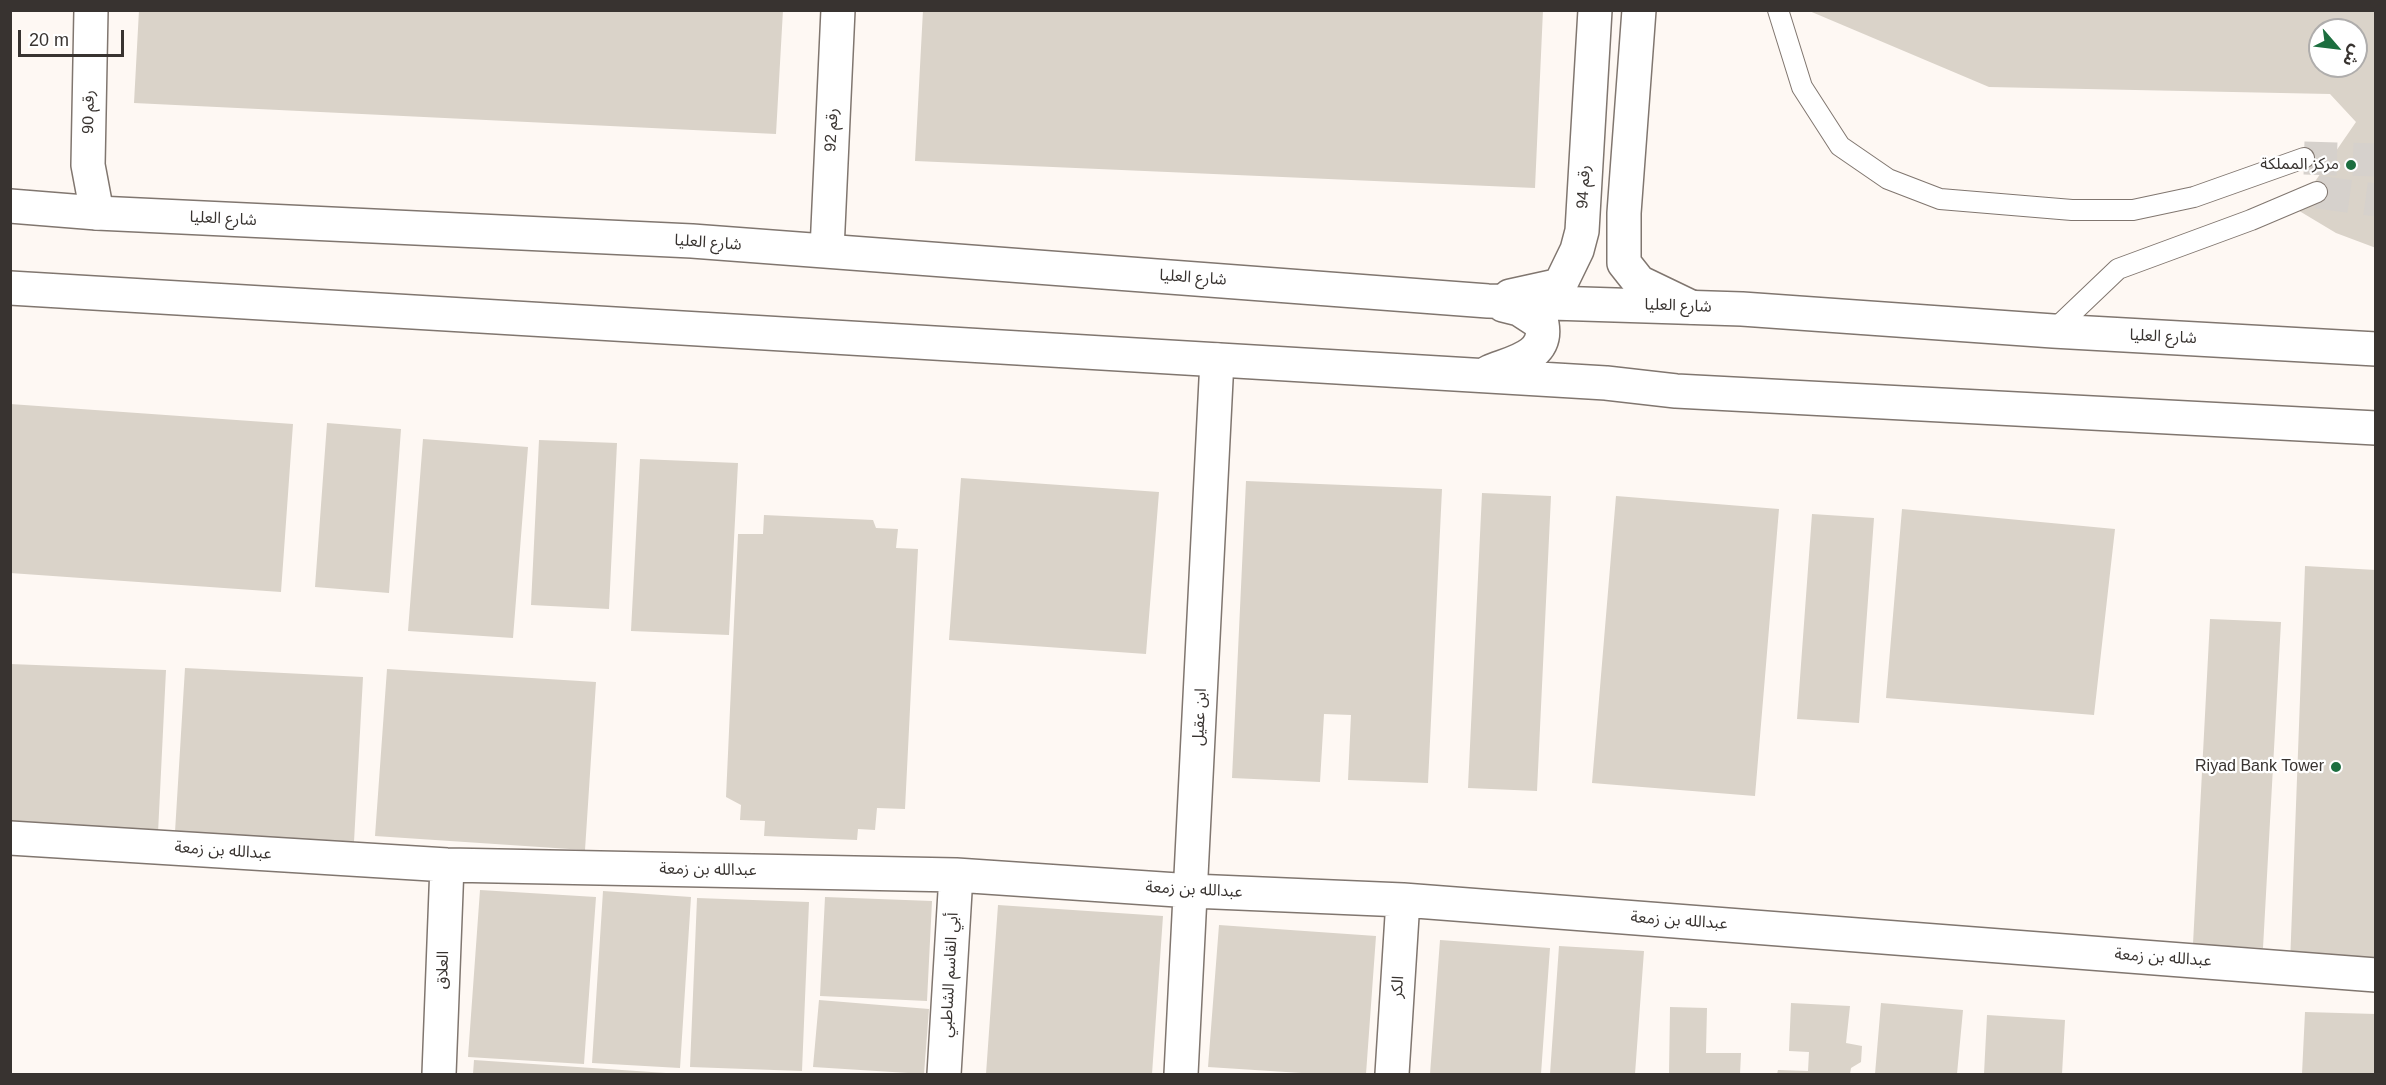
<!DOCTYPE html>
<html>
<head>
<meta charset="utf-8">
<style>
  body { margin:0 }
  #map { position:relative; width:2386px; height:1085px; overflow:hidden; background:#fef8f3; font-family:Arial,"Noto Sans Arabic",sans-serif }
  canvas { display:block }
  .frame { position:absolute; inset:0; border:12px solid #383330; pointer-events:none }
  .north { position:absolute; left:2308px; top:18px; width:60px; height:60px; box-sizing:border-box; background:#fff; border:2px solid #afadac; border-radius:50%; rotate:118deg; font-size:16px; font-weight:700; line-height:24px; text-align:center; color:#383330 }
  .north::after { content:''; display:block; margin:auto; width:21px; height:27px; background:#1c6e3f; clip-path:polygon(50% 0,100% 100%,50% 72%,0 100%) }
  .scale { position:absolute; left:18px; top:30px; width:106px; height:27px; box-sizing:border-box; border:3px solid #383330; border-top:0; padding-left:8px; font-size:18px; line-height:21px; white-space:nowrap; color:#383330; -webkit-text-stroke:4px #fff; paint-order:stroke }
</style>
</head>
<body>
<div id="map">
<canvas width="2386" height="1085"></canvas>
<div class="frame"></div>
<div class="north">ش</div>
<div class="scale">20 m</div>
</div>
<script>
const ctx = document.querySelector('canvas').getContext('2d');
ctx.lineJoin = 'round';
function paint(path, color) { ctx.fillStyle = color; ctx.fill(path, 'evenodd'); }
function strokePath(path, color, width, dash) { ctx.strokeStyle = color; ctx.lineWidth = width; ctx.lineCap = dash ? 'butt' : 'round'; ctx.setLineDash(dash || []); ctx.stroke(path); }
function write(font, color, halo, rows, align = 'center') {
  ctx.font = font + ' Arial,"Noto Sans Arabic",sans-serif'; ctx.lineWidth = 4.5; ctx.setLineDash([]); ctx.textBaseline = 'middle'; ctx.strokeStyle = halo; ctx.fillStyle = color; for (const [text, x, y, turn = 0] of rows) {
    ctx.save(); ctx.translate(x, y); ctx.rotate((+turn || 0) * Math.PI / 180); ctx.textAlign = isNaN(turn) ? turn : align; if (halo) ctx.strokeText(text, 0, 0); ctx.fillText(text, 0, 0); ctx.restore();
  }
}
const building = new Path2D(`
  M139 10H783L776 134 134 103Z
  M923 10H1543L1535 188 915 161Z
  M1807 10H2376V248L2336 233 2296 209 2356 122 2330 94 1989 87ZM2320 30H2356V66H2320Z
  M10 404 293 424 281 592 10 573Z
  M327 423 401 429 389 593 315 587Z
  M423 439 528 447 513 638 408 631Z
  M539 440 617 443 609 609 531 605Z
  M640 459 738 463 729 635 631 631Z
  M961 478 1159 492 1146 654 949 640Z
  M1246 481 1442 489 1428 783 1348 780 1351 715 1324 714 1320 782 1232 778Z
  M1482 493 1551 496 1537 791 1468 788Z
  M1616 496 1779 509 1755 796 1592 783Z
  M1902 509 2115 529 2094 715 1886 698Z
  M1812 514 1874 518 1859 723 1797 719Z
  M764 515 873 520 876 528 898 529 896 548 918 549 905 809 877 808 875 830 858 829 857 840 764 836 765 821 740 820 741 805 726 797 738 534H763Z
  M2305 566 2376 570V968L2290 964Z
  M2210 619 2281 622 2263 948 2193 944Z
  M10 664 166 670 158 833 10 827Z
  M185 668 363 677 354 842 175 832Z
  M387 669 596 682 585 850 375 836Z
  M480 890 596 897 584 1064 468 1057Z
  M603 891 691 897 680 1068 592 1063Z
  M825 897 932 901 927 1001 820 996Z
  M697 898 809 902 802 1071 690 1067Z
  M998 905 1163 916 1152 1074H986Z
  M1219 925 1376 936 1366 1074H1317L1208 1067Z
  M1440 940 1550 948 1541 1074H1430Z
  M1559 946 1644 951 1635 1074H1550Z
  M819 1000 929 1009 924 1074 813 1067Z
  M1791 1003 1850 1006 1846 1043 1862 1046 1861 1062 1851 1068 1850 1074H1777L1778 1070 1808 1071 1809 1052 1789 1051Z
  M1881 1003 1963 1010 1957 1074H1875Z
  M1670 1007 1707 1008 1706 1053H1741L1740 1074H1669Z
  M2305 1012 2376 1014V1074H2302Z
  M1987 1015 2065 1020 2062 1074H1984Z
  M474 1060 666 1073V1074H473Z`);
const streetTunnel = new Path2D(`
  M2304 158 2376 160
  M2317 192 2376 200`);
const lane = new Path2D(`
  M1778 10 1802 87 1840 146 1888 179 1940 199 2072 210H2133L2194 197 2304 158
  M2053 331 2118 269 2251 220 2317 192`);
const street = new Path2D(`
  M91 10 88 165 97 213
  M1639 10 1624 213V263L1639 282 1691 307
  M827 250 838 10
  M1510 296 1560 285 1577 250 1582 231 1595 10
  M10 838 447 865 956 875 1192 891 1403 900 2376 975
  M439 1074 447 865
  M944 1074 956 875
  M1181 1074 1217 360
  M1392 1074 1403 900`);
const primary = new Path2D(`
  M10 206 97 213 692 241 1488 301 1742 309 2053 331 2376 349
  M10 288 1606 383 1676 391 2376 428
  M1489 372C1513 362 1548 357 1542 324L1519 309 1503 305`);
const markers = [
  [2351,165,6,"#1c6e3f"],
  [2336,767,6,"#1c6e3f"]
];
const streetNames = [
  ["رقم 90",89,112,-89],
  ["رقم 92",832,130,-87],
  ["رقم 94",1584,187,-87],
  ["شارع العليا",223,219,3],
  ["شارع العليا",708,243,4],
  ["شارع العليا",1193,278,4],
  ["شارع العليا",1678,306,2],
  ["شارع العليا",2163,337,3],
  ["ابن عقيل",1200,717,-87],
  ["عبدالله بن زمعة",223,851,4],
  ["عبدالله بن زمعة",708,870,1],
  ["عبدالله بن زمعة",1194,890,3],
  ["عبدالله بن زمعة",1679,921,4],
  ["عبدالله بن زمعة",2163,958,4],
  ["العلاق",443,970,-88],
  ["أبي القاسم الشاطبي",950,975,-87],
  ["الكر",1398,987,-86]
];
const poiNames = [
  ["مركز المملكة",2339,165],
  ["Riyad Bank Tower",2324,767]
];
paint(building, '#dad3c9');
strokePath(streetTunnel, '#d6d1cc', 33, [33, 16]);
strokePath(lane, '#80766f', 22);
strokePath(street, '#80766f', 36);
strokePath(primary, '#80766f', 36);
strokePath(lane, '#fff', 20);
strokePath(street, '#fff', 33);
strokePath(primary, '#fff', 33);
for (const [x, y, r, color] of markers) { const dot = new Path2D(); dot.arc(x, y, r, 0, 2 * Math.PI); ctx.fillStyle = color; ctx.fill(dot); strokePath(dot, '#fff', 2); }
write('16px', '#383330', '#fff', streetNames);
write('16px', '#383330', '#fff', poiNames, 'right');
</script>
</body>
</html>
